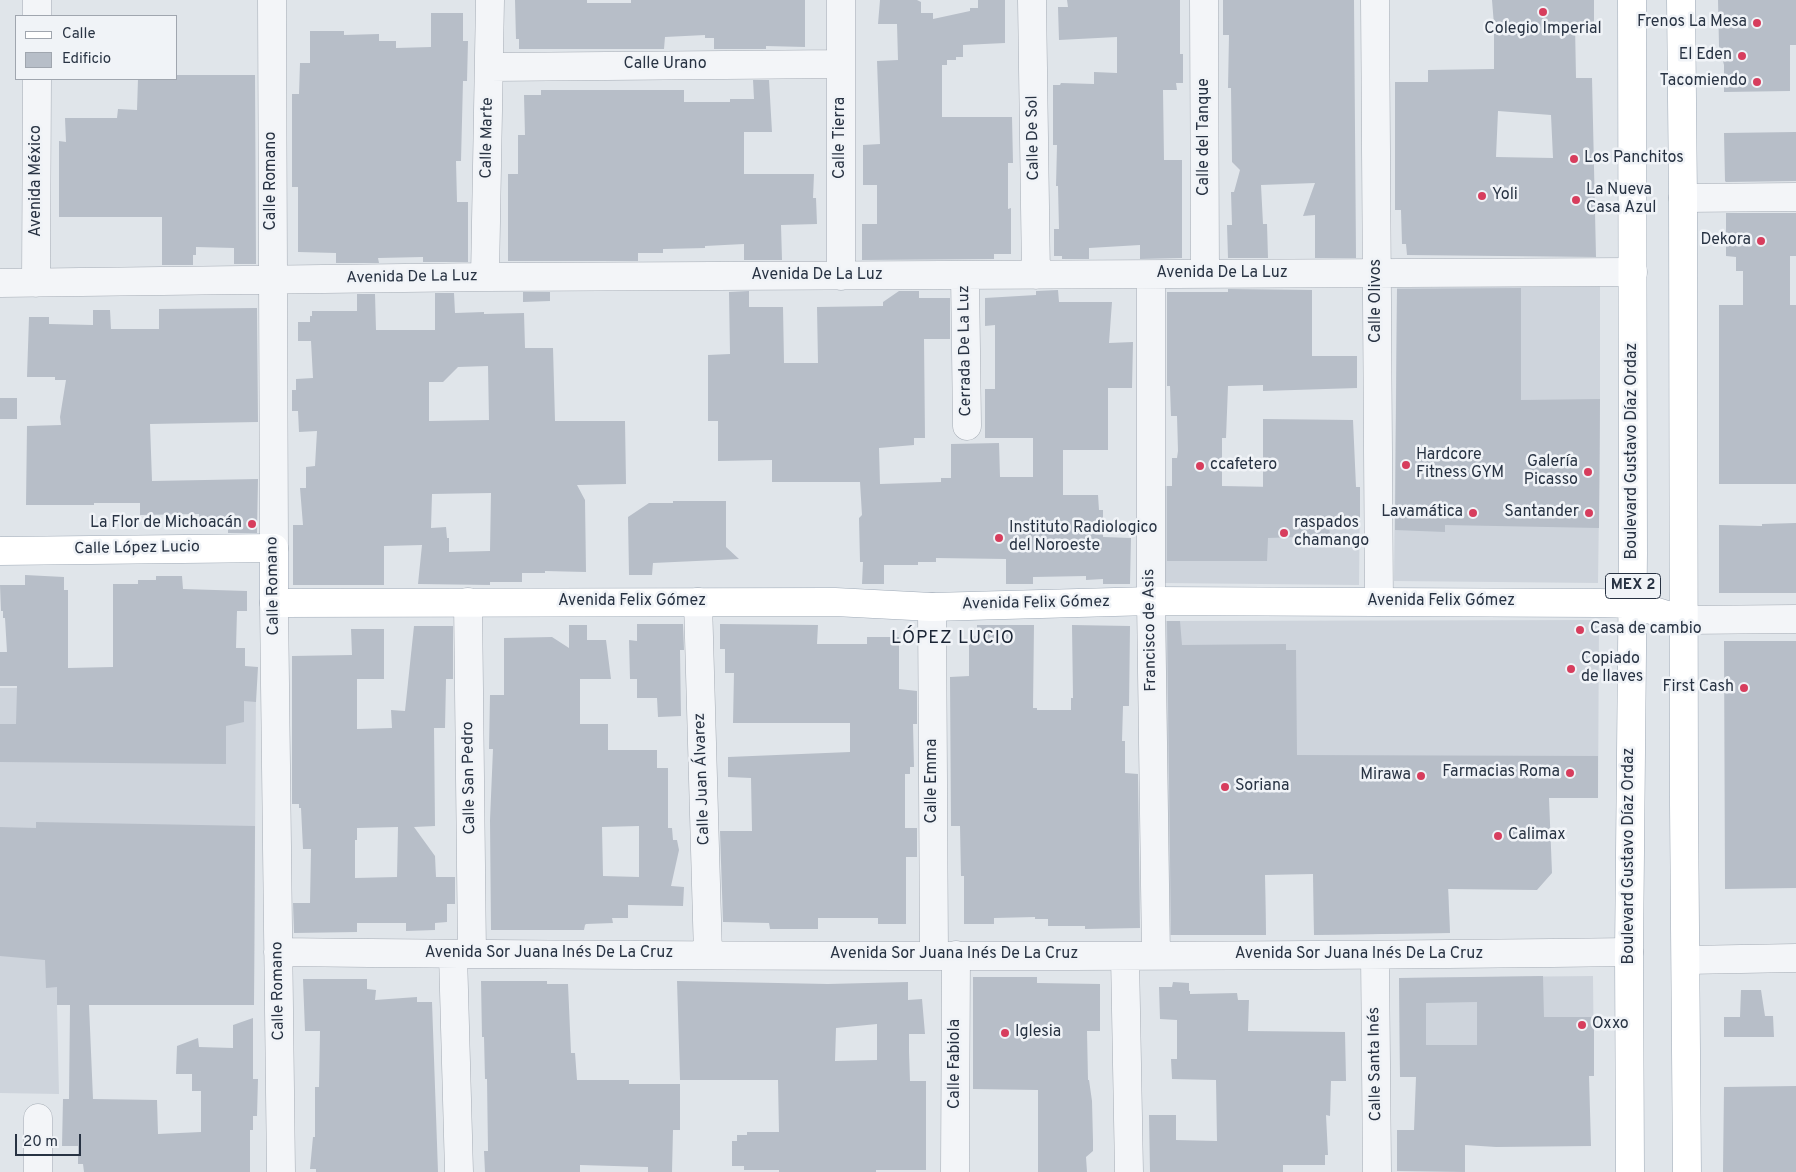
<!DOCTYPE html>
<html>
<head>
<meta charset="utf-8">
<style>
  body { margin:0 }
  #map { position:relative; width:1796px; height:1172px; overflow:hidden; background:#e0e5ea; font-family:Overpass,sans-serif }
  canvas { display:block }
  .legend { position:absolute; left:15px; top:15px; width:162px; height:65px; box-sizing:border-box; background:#f0f3f7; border:1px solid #a0a6af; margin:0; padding:6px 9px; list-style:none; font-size:15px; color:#283343 }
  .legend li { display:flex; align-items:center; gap:10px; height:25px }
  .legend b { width:25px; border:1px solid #a0a6af }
  .scale { position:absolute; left:15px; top:1134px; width:66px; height:22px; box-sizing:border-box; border:2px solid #283343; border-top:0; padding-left:6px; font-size:15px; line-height:18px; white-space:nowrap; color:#283343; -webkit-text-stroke:4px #f0f3f7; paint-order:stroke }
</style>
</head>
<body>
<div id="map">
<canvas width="1796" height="1172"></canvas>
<ul class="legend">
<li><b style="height:6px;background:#fff"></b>Calle</li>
<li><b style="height:14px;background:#b7bec8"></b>Edificio</li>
</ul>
<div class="scale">20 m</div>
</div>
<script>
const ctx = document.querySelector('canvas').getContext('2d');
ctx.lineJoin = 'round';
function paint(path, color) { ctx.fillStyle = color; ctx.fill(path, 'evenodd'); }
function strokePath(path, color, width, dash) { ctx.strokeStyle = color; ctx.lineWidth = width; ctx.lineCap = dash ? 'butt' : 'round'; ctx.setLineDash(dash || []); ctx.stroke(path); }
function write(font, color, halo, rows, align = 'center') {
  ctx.font = font + ' Overpass,sans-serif'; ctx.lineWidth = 5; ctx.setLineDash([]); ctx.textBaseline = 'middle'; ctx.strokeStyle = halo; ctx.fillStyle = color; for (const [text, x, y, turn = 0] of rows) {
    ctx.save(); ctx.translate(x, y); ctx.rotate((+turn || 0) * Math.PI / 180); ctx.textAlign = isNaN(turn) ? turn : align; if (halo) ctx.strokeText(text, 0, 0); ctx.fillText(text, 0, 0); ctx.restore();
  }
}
const built = new Path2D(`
  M1600 286V436L1598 583 1394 581 1397 288Z
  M1165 486 1360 487 1359 585 1164 583Z
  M1599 620 1598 798H1445L1450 933 1314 935 1313 821 1264 820 1266 935H1163L1161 621Z
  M226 687 256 688 254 1005H57L59 1094 0 1093V688Z
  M1593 976 1594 1076 1400 1077 1399 978Z`);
const building = new Path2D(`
  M515 0H587V3H631V0H805V47L766 46V49H714V38H705V35L665 37 664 49H519V39H516Z
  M880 0H917L921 2V13H933V19L970 11V8H978V0H1005V43L963 45V57H956V60H947V65H942V117H1012L1013 163H1008V209L1011 208V254H994V259L862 260V224H877V185H863V145L880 144 877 61 898 60 897 24H878Z
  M1067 0H1180V54H1183V83H1176L1177 90H1163L1164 160H1182V258L1140 259V245L1089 248V259H1062V256H1054V229H1059L1058 186H1056L1057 145H1053V85H1060L1061 83 1094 84V72L1117 73V37L1059 40 1058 7H1068Z
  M1223 0H1354L1356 258H1315V215L1303 216 1315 183 1261 185 1263 224H1267L1268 258H1228L1227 225H1232L1231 192H1234L1240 170 1232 162 1231 88H1228L1229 35H1223Z
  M1492 0H1594V24L1575 25 1576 78H1592L1596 257 1407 255 1406 244H1402L1401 210H1395V82H1428V70L1494 69V25ZM1498 111 1551 115 1553 158 1496 157Z
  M1718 0H1796V45H1790V91L1724 92V65L1719 46Z
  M431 13H463V41H468L467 81H463L461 161H456L457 202H468V262H423V257L378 258 379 263H336V253L298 252V187H292V94H299L300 63H310V31H344V35L379 34V41H396V48L431 47Z
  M176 75H255L256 264H234V248L196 247V255H193V265H162V217H59V141L66 142 65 118H117L118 109 137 110 138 79H176Z
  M753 80H769L772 132H744V174H814L813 198H816L817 224 781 225 782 260H744V244L705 246V248L663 249V253H638V261H508V174H518V135H525L524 95H541V90H684V102H730V99H754Z
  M1796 132V181L1726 182 1725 181 1724 133Z
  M1726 213H1796V256H1790V305H1796V484H1719V305H1743V271H1736V257L1726 256Z
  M1521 288V400L1600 399 1599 528 1445 525V532L1395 530 1397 289Z
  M1228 289 1312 290V356H1357V388L1263 391V385L1228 386 1226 438H1222V486L1263 487V419L1353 420 1356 487H1360V525H1329L1330 536 1268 538 1267 561H1167V486H1172V458H1177L1178 451 1177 416H1171L1170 386H1167V292H1228Z
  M1058 290 1059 302H1112L1109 343 1133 342 1132 388H1108V450H1063V495H1098L1099 510H1103V537L1131 538 1130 584H1103V579L1086 580V576L1033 577V584H1006V559L936 558V562H918V565H884V584H862L863 562H860L859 518 862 515 860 482H772V460L718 461V421H708V355L730 354 729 292 749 291V307H783L784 363H818L817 307 883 306V302L899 291H919V298H950V339H924L925 438H914V445L879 448 880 484 941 482V478H951V444L999 443 1000 477H1033V438H985V389H995V325L985 326V298L1036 295V291Z
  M523 292H550V301L523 302Z
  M435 293H454L455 313 484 312V314L524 313 525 348H553L555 421H625L626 484 577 485 585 500 586 572 545 571V573H522V582H490V585L418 584 422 545 384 546V585H293V525H303L300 488H306V467L315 466 317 431 299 432 298 411H292V390H296V379L313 378 311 341H298V322H310V316H312V311H357V294H375L376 330H435ZM488 366 489 420 429 421V382H443L458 367ZM491 493 490 551 449 552V538H447L446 527 431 528 432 494Z
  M257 308 258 422 150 424 152 481 258 479 257 533H228V525H200L199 514 140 515V503H94V505H26L27 426 61 425 60 417 66 380H55V377H27L29 317H49V324L93 325V310H110L111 329H159V309Z
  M0 398H17V419H0Z
  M673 501H726V547L739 559 653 563 652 575H629L628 517 649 503H673Z
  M1796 523V593H1719V525L1762 526V524Z
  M25 575 64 577V590H68V668L113 667V584H138V580H156V576H182L183 589 247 591V611H237L236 648H245V666L258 667 256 702 244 701V722L226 726V764L0 762V724H16L17 686H0V652H7L5 618H3V611H1L0 585H25Z
  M1167 621H1180L1182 645 1286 644V650H1296L1297 755 1598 756V798H1549L1552 873 1537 890 1448 889 1450 933 1314 935 1313 874 1265 875 1266 935H1171Z
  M637 624H683L684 650H680L681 716 658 717 657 698H637V679H630L629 640 637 641Z
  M720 624 818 625 817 644H867V637H899V689L917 691V724H913L914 767H910V774H905V828H917V857H906V924H878V918H818V929H770L769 923 723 922 720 831H752L751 778 728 777V757L850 752V723H733L734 673H725V649H720Z
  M569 625H587V640H606L611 679H580V724H608V750H657V768H668V828H672L673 840H677L679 850 671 886 684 887 683 906 628 905V918H612L613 923 586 924 585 925 584 930H491L490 820 493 749H489L490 695H504V638L552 637 569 648ZM639 826V877L603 876 602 827Z
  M977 625H1034L1033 708H1037V710H1071V698H1073L1072 625 1130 626 1129 706H1123L1122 741H1125V773L1138 774 1140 928 1085 929V926H1048V919H1035V917L994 918V924H964V876H961L960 826H951L950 677 969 676V636H977Z
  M414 626H453V679H446L445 728H434L435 826 414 827 435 856 436 877H455V904H447V922L435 923V930L406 931V923H357V932L294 933 293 903H310L311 849H303L301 808H299V804H292V656L352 655 351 629H384V679H357V729L392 728 391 710 405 711ZM398 827 397 877 355 878V840H357V828Z
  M1724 641H1796V888L1725 889Z
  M36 822 255 826 254 1005H89L93 1099 157 1100 158 1134 201 1132V1091H192V1074H176L177 1046 198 1038 199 1047 233 1048V1025L253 1018V1079H258L257 1116H253V1130H250V1172H84L83 1164H78V1146H62L63 1099H69L70 1005H57V987L46 988 45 960 0 956V827L36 828Z
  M1543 976 1544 1017H1594V1076H1589L1591 1146 1496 1147 1465 1145V1172L1397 1171V1130H1414L1416 1077H1400L1399 978ZM1477 1002V1045H1426V1003Z
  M973 977H1037V983L1100 984V1031H1087L1088 1080H1089L1092 1101 1093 1141V1151L1086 1157 1087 1172H1038V1090L973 1089Z
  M303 979H367V989L376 990 375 1000 417 997V1002H432L438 1172H316V1169H310L313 1137H315V1087H319L320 1031H305Z
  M481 981H547V984H568L571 1053H575L577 1080H629V1084H680V1130H673L672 1172H648V1167L580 1165V1172H485L484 1151H488L487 1079H485L484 1037H482Z
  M677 981 828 984 908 982V1000L922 999 925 1034H909V1052L910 1081H926V1170H876V1172H779V1170H744V1166H732V1141H737V1135H747V1132H779L778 1080H680ZM877 1024V1060L835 1061 836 1028Z
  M1173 982 1189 983V991H1190V994L1237 993 1238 1000H1249L1248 1031 1345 1032 1346 1081H1331L1330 1116 1326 1115 1328 1155H1325V1165H1283V1172H1150L1149 1115H1176V1140L1217 1141 1216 1080 1172 1079 1171 1059H1177V1020L1160 1019 1159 987H1172Z
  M1741 990H1761L1765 1016H1773L1774 1037H1724V1017H1740Z
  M1796 1086V1172H1723L1724 1087Z`);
const minor = new Path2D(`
  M272 0 274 548
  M841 0V276
  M1032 0 1036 275
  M1204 0 1205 274
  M1375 0 1379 601
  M37 16V0
  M490 67 841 64
  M1683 198 1796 197
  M965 275 967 426
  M1151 275V601L1156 955
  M485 277 490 0
  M0 283 485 277 1633 272
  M36 283 37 79
  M468 602 472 954
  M698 602 708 955
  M274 603 281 1172
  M932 607 934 955
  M1683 620 1796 619
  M278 952C729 957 1179 958 1629 952
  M453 954 459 1172
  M1375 955 1377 1172
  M1125 956 1129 1172
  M1686 960 1796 958
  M38 1118V1172
  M955 1172 956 955`);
const major = new Path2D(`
  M1681 0 1683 198 1684 805 1687 1172
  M0 551 274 548V603L835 602 932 607 1151 601 1599 603 1632 604 1683 620
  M1630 1172 1629 952 1633 553 1632 0`);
const markers = [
  [1543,12,5,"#d73d5d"],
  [1757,23,5,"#d73d5d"],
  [1742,56,5,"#d73d5d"],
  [1757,82,5,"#d73d5d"],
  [1574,159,5,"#d73d5d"],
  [1482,196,5,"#d73d5d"],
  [1576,200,5,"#d73d5d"],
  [1761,241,5,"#d73d5d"],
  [1406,465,5,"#d73d5d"],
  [1200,466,5,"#d73d5d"],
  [1588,472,5,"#d73d5d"],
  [1473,513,5,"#d73d5d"],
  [1589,513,5,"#d73d5d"],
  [252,524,5,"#d73d5d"],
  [1284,533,5,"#d73d5d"],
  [999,538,5,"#d73d5d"],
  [1580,630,5,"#d73d5d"],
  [1571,669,5,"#d73d5d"],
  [1744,688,5,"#d73d5d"],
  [1570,773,5,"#d73d5d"],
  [1421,776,5,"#d73d5d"],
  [1225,787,5,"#d73d5d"],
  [1498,836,5,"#d73d5d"],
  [1582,1025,5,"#d73d5d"],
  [1005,1033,5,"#d73d5d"]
];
const shields = [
  [1633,586,55]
];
const shieldNames = [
  ["MEX 2",1633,586]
];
const poiNames = [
  ["Frenos La Mesa",1747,23,"right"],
  ["Colegio Imperial",1543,30,"center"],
  ["El Eden",1732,56,"right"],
  ["Tacomiendo",1747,82,"right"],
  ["Los Panchitos",1584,159],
  ["La Nueva",1586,191],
  ["Casa Azul",1586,209],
  ["Yoli",1492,196],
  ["Dekora",1751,241,"right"],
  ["Hardcore",1416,456],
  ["Fitness GYM",1416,474],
  ["Galería",1578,463,"right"],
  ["Picasso",1578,481,"right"],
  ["ccafetero",1210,466],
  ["Lavamática",1463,513,"right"],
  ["Santander",1579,513,"right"],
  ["La Flor de Michoacán",242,524,"right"],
  ["raspados",1294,524],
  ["chamango",1294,542],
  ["Instituto Radiologico",1009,529],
  ["del Noroeste",1009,547],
  ["Casa de cambio",1590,630],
  ["Copiado",1581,660],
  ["de llaves",1581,678],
  ["First Cash",1734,688,"right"],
  ["Farmacias Roma",1560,773,"right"],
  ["Mirawa",1411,776,"right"],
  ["Soriana",1235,787],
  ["Calimax",1508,836],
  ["Oxxo",1592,1025],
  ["Iglesia",1015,1033]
];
const streetNames = [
  ["Calle Urano",665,65],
  ["Calle del Tanque",1205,137,-90],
  ["Calle Marte",488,138,-89],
  ["Calle Tierra",841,138,-90],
  ["Calle De Sol",1034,138,-91],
  ["Avenida México",37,181,-90],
  ["Calle Romano",272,181,-90],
  ["Avenida De La Luz",1222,274],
  ["Avenida De La Luz",817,276],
  ["Avenida De La Luz",412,278,-1],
  ["Calle Olivos",1377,301,-90],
  ["Cerrada De La Luz",966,351,-91],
  ["Boulevard Gustavo Díaz Ordaz",1633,451,-90],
  ["Calle López Lucio",137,549,-1],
  ["Calle Romano",274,586,-91],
  ["Avenida Felix Gómez",632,602],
  ["Avenida Felix Gómez",1441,602],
  ["Avenida Felix Gómez",1036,604,-1],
  ["Francisco de Asis",1151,630,-91],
  ["Calle San Pedro",470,778,-91],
  ["Calle Juan Álvarez",703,779,-92],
  ["Calle Emma",933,781,-90],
  ["Boulevard Gustavo Díaz Ordaz",1630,856,-90],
  ["Avenida Sor Juana Inés De La Cruz",549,954],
  ["Avenida Sor Juana Inés De La Cruz",954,955],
  ["Avenida Sor Juana Inés De La Cruz",1359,955],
  ["Calle Romano",279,991,-91],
  ["Calle Fabiola",956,1064,-90],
  ["Calle Santa Inés",1376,1064,-91]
];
const neighbourhoodNames = [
  ["LÓPEZ LUCIO",953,639]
];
paint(built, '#ced4dc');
paint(building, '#b7bec8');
strokePath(minor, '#a5acb5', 29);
strokePath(major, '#9faab7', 29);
strokePath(minor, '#f3f5f8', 28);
strokePath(major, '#fff', 28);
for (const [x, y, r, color] of markers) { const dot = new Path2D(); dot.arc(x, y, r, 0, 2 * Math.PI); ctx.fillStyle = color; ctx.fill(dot); strokePath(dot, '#f0f3f7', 2); }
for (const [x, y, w] of shields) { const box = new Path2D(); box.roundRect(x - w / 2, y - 12.5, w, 25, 4); ctx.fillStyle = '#f0f3f7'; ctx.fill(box); strokePath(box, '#283343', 1); }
write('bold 15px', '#283343', null, shieldNames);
write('16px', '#283343', '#f0f3f7', poiNames, 'left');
write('16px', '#283343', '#f0f3f7', streetNames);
ctx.letterSpacing = '1px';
write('18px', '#1a2434', '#f0f3f7', neighbourhoodNames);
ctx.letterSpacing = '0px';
</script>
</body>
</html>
